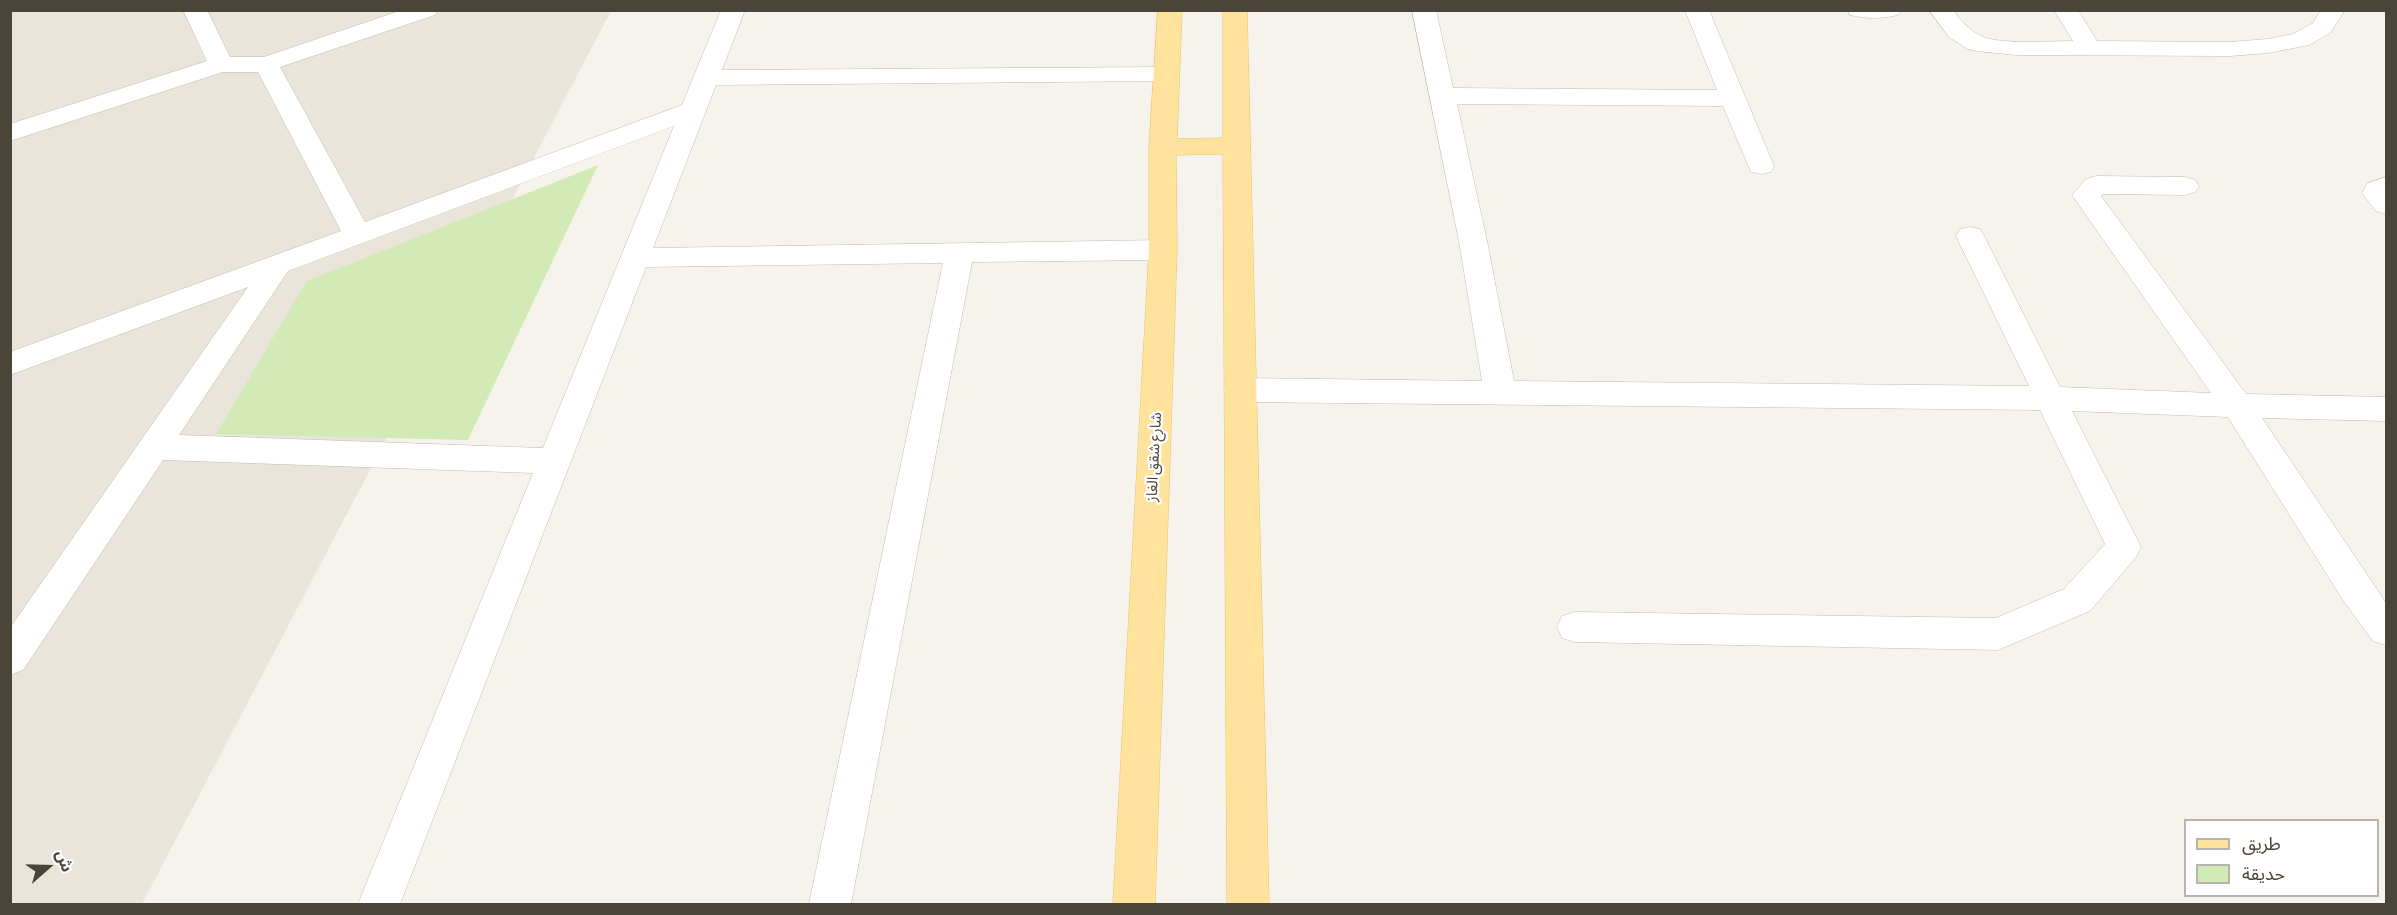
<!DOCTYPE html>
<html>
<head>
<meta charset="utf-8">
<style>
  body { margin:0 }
  #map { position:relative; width:2397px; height:915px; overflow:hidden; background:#f6f3ec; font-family:"Asap Condensed","Noto Sans Arabic",sans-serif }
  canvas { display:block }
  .frame { position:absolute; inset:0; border:12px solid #4b4439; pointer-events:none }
  .legend { position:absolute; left:2184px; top:819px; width:195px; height:78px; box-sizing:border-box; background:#fff; border:2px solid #b7b4b0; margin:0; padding:8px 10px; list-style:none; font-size:18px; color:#4b4439 }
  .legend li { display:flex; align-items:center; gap:12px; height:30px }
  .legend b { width:30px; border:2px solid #b7b4b0 }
  .north { position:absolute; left:18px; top:837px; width:60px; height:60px; -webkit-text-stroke:4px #fff; paint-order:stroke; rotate:70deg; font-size:16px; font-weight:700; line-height:24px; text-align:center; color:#4b4439 }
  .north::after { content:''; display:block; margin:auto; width:21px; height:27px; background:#4b4439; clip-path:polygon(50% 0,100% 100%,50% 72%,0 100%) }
</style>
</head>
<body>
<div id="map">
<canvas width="2397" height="915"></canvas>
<div class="frame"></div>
<ul class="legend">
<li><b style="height:8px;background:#ffe39c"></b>طريق</li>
<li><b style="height:16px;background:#d2eab5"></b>حديقة</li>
</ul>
<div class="north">ش</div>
</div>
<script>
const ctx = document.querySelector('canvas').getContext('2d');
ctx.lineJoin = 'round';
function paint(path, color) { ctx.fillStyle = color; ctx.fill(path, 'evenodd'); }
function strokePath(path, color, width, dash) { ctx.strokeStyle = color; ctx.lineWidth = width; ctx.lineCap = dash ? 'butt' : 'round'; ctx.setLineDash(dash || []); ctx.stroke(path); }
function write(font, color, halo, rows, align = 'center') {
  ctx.font = font + ' "Asap Condensed","Noto Sans Arabic",sans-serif'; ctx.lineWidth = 4.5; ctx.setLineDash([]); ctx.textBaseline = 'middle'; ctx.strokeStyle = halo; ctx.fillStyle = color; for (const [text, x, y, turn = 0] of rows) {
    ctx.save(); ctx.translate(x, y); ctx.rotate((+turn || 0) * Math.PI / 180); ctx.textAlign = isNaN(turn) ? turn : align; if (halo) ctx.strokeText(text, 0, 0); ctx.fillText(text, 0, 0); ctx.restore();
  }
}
const residential = new Path2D(`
  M10 11H611L142 904H11Z`);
const green = new Path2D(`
  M598 165 468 440 216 434 307 281Z`);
const street = new Path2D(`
  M183 10H207L230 57H264L402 10H438L435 15 280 67 365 222 682 105 721 10H745L722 70 1165 67 1174 69 1177 74 1174 79 1165 81 716 85 653 248 1163 240 1173 243 1177 250 1173 257 1163 260 972 262 851 904H809L943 263 646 267 400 904H358L533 473 163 460 23 670 10 675V628L248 287 10 375V352L341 231 258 72H223L10 141V124L207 61ZM674 126 543 448 179 435 288 271Z
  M1412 10H1436L1453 88 1717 90 1685 10H1709L1774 166 1771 172 1761 174 1751 172 1723 106 1457 104 1487 241 1514 381 2029 386 1956 236 1960 229 1970 227 1980 229 1984 236 2060 387 2211 393 2072 195 2086 179 2096 176 2185 177 2195 180 2199 186 2195 192 2185 195 2103 194 2101 196 2246 394 2386 397V421L2262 418 2386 603V645L2373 641 2343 600 2228 417 2072 411 2141 547 2136 557 2090 611 1998 650 1575 642 1562 638 1557 627 1562 616 1575 612 1996 618 2064 589 2105 544 2040 410 1239 402 1228 398 1223 390 1228 382 1239 378 1482 381 1459 241Z
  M1847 10H1901L1898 15C1883 19 1865 19 1850 15Z
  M1929 10H1953C1961 21 1969 30 1981 36 1999 45 2051 41 2073 41L2054 10H2078L2097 41 2230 42 2268 39 2293 34 2313 23 2321 10H2345L2330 33 2309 45 2268 53 2230 56 2016 55 1977 51 1968 49 1949 37Z
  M2386 177V214L2376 211 2362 193 2368 183Z`);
const primary = new Path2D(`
  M1158 10H1182L1177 139 1223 138V10H1247L1269 904H1227L1223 154 1176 155 1177 250 1155 904H1113L1149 250V147Z`);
const streetNames = [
  ["شارع شقق الغاز",1154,457,-87]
];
paint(residential, '#eae5da');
paint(green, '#d2eab5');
strokePath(street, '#c2bbae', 1);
strokePath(primary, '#e6c16a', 1);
paint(street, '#fff');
paint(primary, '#ffe39c');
write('15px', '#4b4439', '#fff', streetNames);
</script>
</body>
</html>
